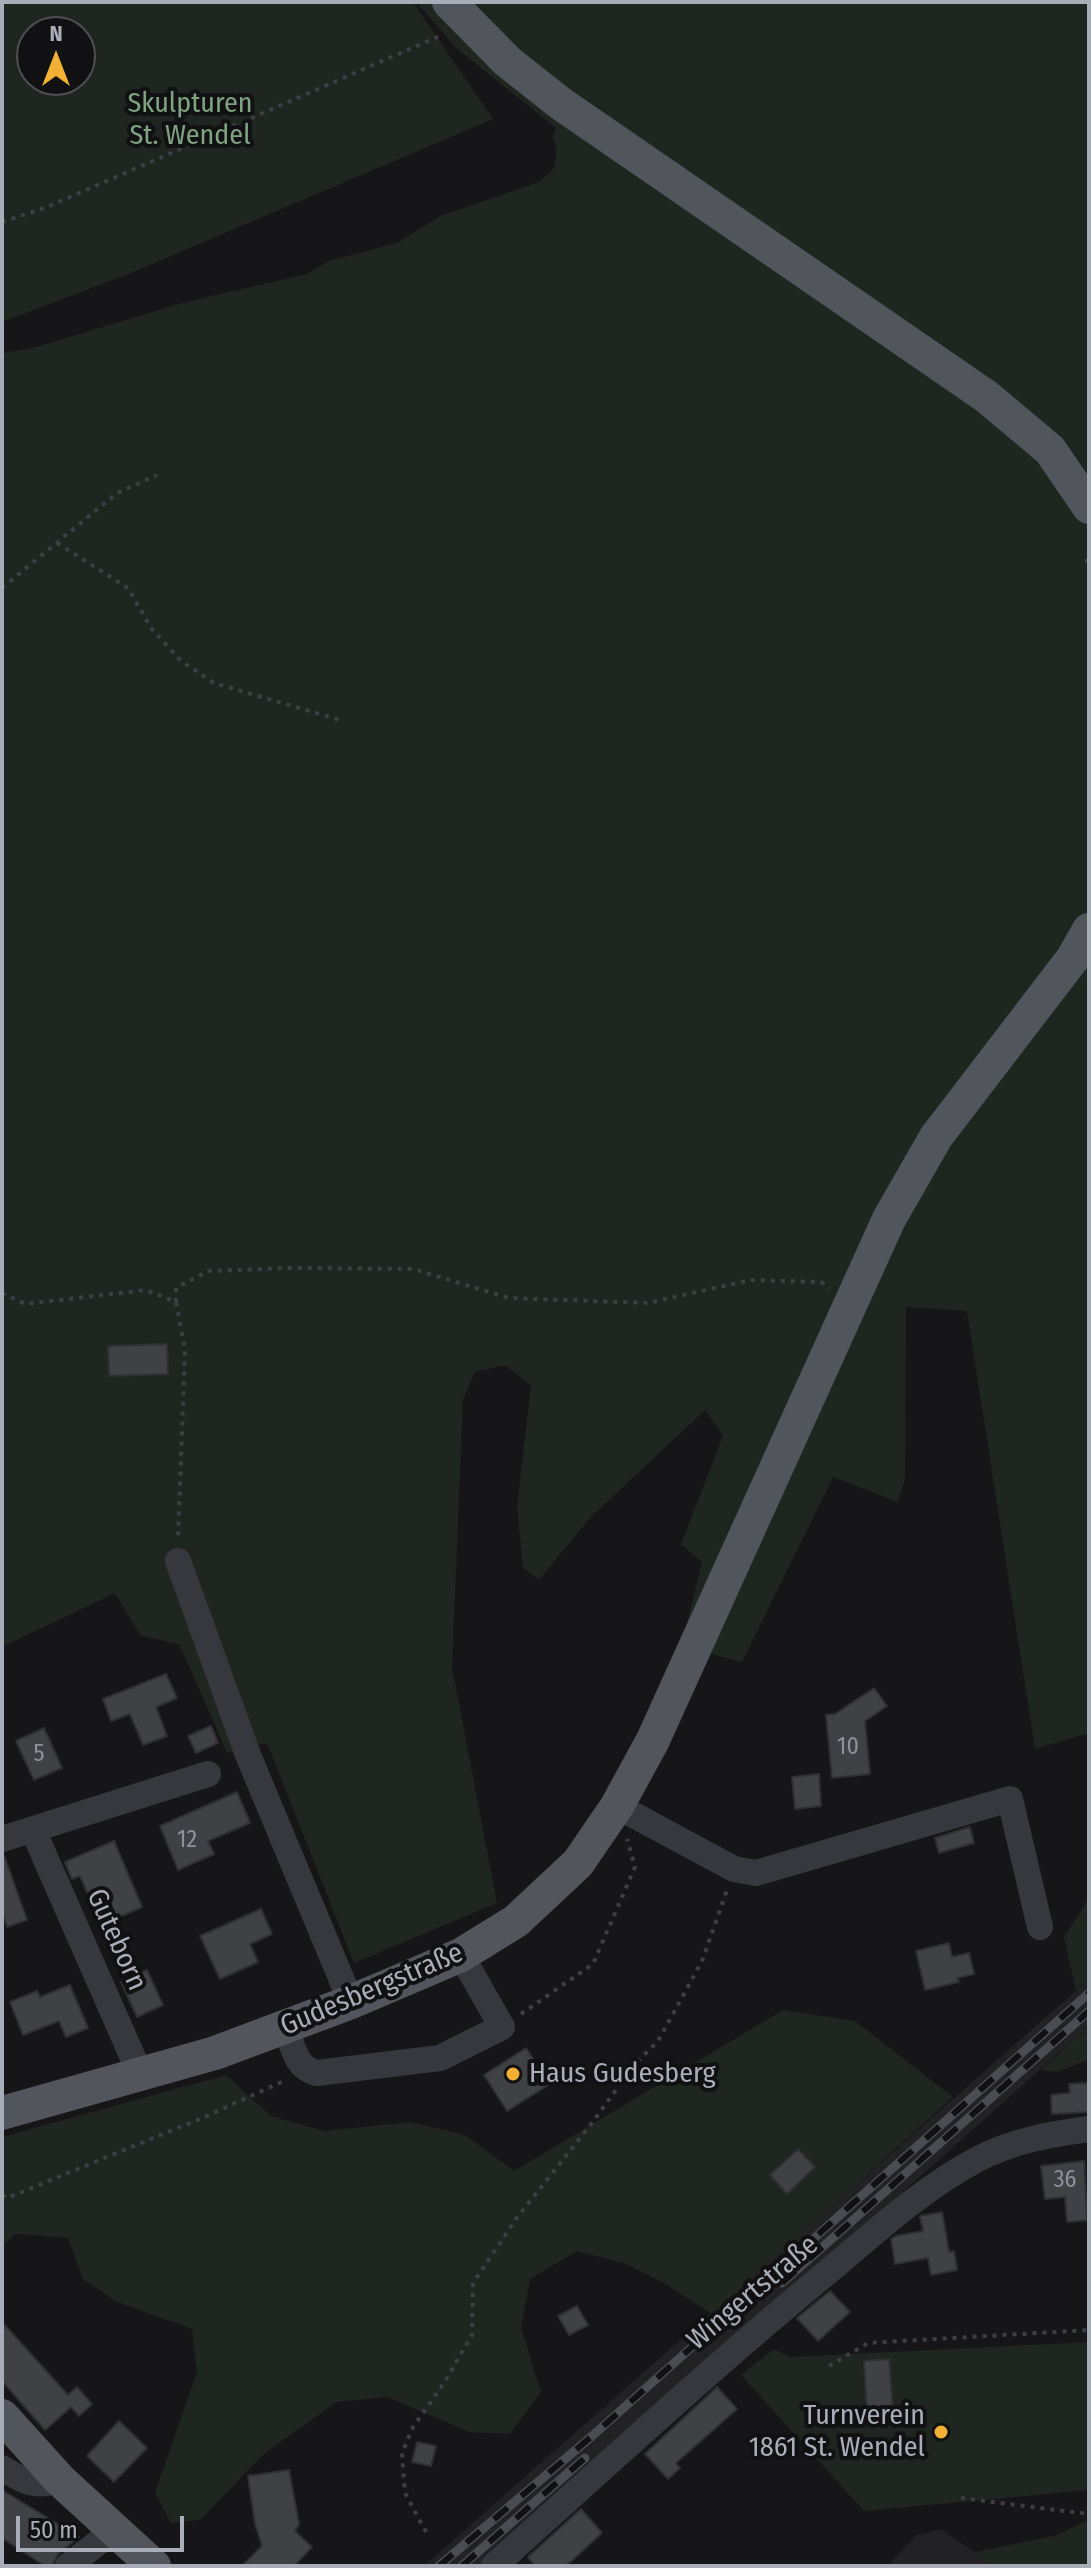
<!DOCTYPE html>
<html>
<head>
<meta charset="utf-8">
<style>
  body { margin:0 }
  #map { position:relative; width:1091px; height:2568px; overflow:hidden; background:#161618; font-family:"Fira Sans Condensed",sans-serif }
  canvas { display:block }
  .frame { position:absolute; inset:0; border:4px solid #a8adb8; pointer-events:none }
  .north { position:absolute; left:16px; top:16px; width:80px; height:80px; box-sizing:border-box; background:#111113; border:2px solid #4d4f55; border-radius:50%; rotate:0deg; font-size:22px; font-weight:700; line-height:32px; text-align:center; color:#a8adb8 }
  .north::after { content:''; display:block; margin:auto; width:28px; height:36px; background:#f2b134; clip-path:polygon(50% 0,100% 100%,50% 72%,0 100%) }
  .scale { position:absolute; left:16px; top:2516px; width:168px; height:36px; box-sizing:border-box; border:4px solid #a8adb8; border-top:0; padding-left:10px; font-size:24px; line-height:28px; white-space:nowrap; color:#a8adb8; -webkit-text-stroke:6px #111113; paint-order:stroke }
</style>
</head>
<body>
<div id="map">
<canvas width="1091" height="2568"></canvas>
<div class="frame"></div>
<div class="north">N</div>
<div class="scale">50 m</div>
</div>
<script>
const ctx = document.querySelector('canvas').getContext('2d');
ctx.lineJoin = 'round';
function paint(path, color) { ctx.fillStyle = color; ctx.fill(path, 'evenodd'); }
function strokePath(path, color, width, dash) { ctx.strokeStyle = color; ctx.lineWidth = width; ctx.lineCap = dash ? 'butt' : 'round'; ctx.setLineDash(dash || []); ctx.stroke(path); }
function write(font, color, halo, rows, align = 'center') {
  ctx.font = font + ' "Fira Sans Condensed",sans-serif'; ctx.lineWidth = 8; ctx.setLineDash([]); ctx.textBaseline = 'middle'; ctx.strokeStyle = halo; ctx.fillStyle = color; for (const [text, x, y, turn = 0] of rows) {
    ctx.save(); ctx.translate(x, y); ctx.rotate((+turn || 0) * Math.PI / 180); ctx.textAlign = isNaN(turn) ? turn : align; if (halo) ctx.strokeText(text, 0, 0); ctx.fillText(text, 0, 0); ctx.restore();
  }
}
const built = new Path2D(`
  M1089 1979V2026L483 2566H424Z
  M941 2529 975 2552 989 2566H887L917 2535Z`);
const green = new Path2D(`
  M2 2H413L493 119 131 273 2 322ZM32 32H80V80H32Z
  M416 2H1089V1733L1035 1749 967 1311 906 1307 905 1479 898 1502 833 1477 742 1662 718 1656 683 1639 702 1562 681 1544 723 1436 705 1410 590 1518 539 1580 523 1568 517 1506 531 1386 505 1365 475 1372 463 1399 452 1667 497 1903 354 1963 267 1743 227 1753 180 1645 140 1635 115 1593 2 1647V353L33 348 182 303 307 274 329 261 397 243 440 216 539 182 554 168 557 149 552 137 556 128 456 48Z
  M1089 1898V1979L1076 1990 1064 1937Z
  M783 2010 855 2021 953 2097 712 2314 662 2282 624 2263 577 2251 530 2279 521 2328 541 2392 510 2434 470 2432 387 2397 337 2402 266 2452 200 2520 171 2523 155 2493 197 2372 192 2329 117 2302 83 2279 68 2238 16 2234 2 2245V2137L226 2075 271 2116 324 2131 410 2122 465 2135 514 2171Z
  M1089 2026V2059L1057 2072 1041 2070Z
  M1089 2342V2490L864 2511 741 2375 774 2349 790 2357Z
  M1089 2520V2566H989L975 2552 1054 2536Z`);
const building = new Path2D(`
  M167 1344 168 1374 109 1376 108 1346Z
  M166 1674 177 1698 156 1707 167 1736 143 1745 130 1714 111 1721 103 1699Z
  M874 1688 887 1706 865 1721 870 1774 832 1778 826 1715 835 1714Z
  M211 1726 218 1743 196 1753 188 1736Z
  M44 1728 62 1768 34 1780 16 1741Z
  M819 1774 821 1806 795 1809 792 1777Z
  M237 1792 250 1823 208 1841 214 1854 178 1870 160 1826Z
  M970 1827 974 1843 939 1853 935 1838Z
  M114 1841 142 1907 115 1919 111 1909 97 1915 80 1876 72 1879 65 1862Z
  M4 1855 27 1920 7 1927 2 1912V1856Z
  M261 1909 272 1934 250 1944 258 1962 220 1979 200 1936Z
  M949 1943 952 1957 969 1953 974 1974 957 1978 959 1982 925 1990 916 1951Z
  M147 1970 163 2005 137 2017 121 1982Z
  M70 1985 88 2028 66 2037 59 2021 23 2035 10 2002 37 1991 40 1997Z
  M526 2048 550 2084 507 2111 484 2075Z
  M1089 2083V2112L1052 2114 1051 2095 1070 2093 1069 2084Z
  M798 2149 815 2167 787 2194 770 2175Z
  M1084 2161 1087 2220 1067 2222 1065 2197 1045 2199 1041 2166Z
  M942 2212 949 2252 954 2251 957 2270 931 2275 928 2258 895 2264 891 2239 896 2236 923 2231 920 2216Z
  M830 2291 850 2312 818 2341 797 2318Z
  M577 2306 588 2325 569 2335 558 2316Z
  M2 2322 68 2395 77 2387 92 2404 79 2416 71 2407 45 2430 2 2381Z
  M889 2359 893 2411 867 2413 864 2361Z
  M717 2387 737 2409 676 2463 680 2468 668 2479 645 2454Z
  M119 2421 147 2448 114 2482 87 2456Z
  M417 2442 436 2446 431 2466 412 2462Z
  M289 2470 299 2524 295 2531 312 2547 294 2566H242L262 2546 255 2524 248 2476Z
  M2 2490 79 2537 58 2554 52 2566H45L2 2538Z
  M581 2509 602 2533 566 2566H535L528 2557Z`);
const path = new Path2D(`
  M2 222 47 207 442 35
  M57 543 128 588 151 628 181 661 214 683 340 720
  M1085 561 1089 560
  M2 588 117 493 157 475
  M2 1293 25 1304 146 1290 176 1302 185 1350 178 1539
  M176 1302V1288L208 1271 291 1268 413 1269 509 1298 648 1303 750 1280 821 1282 830 1288
  M521 2014 593 1964 635 1867 627 1839
  M2 2195 7 2198 202 2118 286 2080
  M829 2366 868 2343 1089 2330
  M961 2498 1089 2514
  M426 2532 405 2493 402 2453 413 2427 444 2383 472 2335 473 2283 516 2219 595 2119 634 2065 658 2041 702 1961 727 1890`);
const minor = new Path2D(`
  M178 1561 248 1755 351 2002
  M617 1806 734 1869 756 1873 1010 1799 1040 1927
  M33 1830 141 2076
  M2 1839 208 1774
  M286 2027C293 2046 295 2068 317 2073L440 2058 502 2027 461 1955
  M2 2468C24 2482 34 2488 60 2480
  M68 2566 114 2530
  M494 2566C601 2470 707 2372 818 2280 869 2238 919 2190 978 2159 1012 2141 1051 2134 1089 2129`);
const major = new Path2D(`
  M449 2 507 61 560 103 987 397 1050 450 1089 507
  M2 2113 215 2053 351 2002 461 1955 516 1921 578 1863 617 1806 653 1740 889 1219 936 1137 1073 958 1089 930
  M2 2416 60 2480 154 2566`);
const rail = new Path2D(`
  M782 2283 1089 2011
  M439 2566 591 2437 1089 1993
  M462 2566 585 2458`);
const markers = [
  [513,2074,8,"#f2b134"],
  [941,2432,8,"#f2b134"]
];
const numberNames = [
  ["10",848,1747],
  ["5",39,1754],
  ["12",187,1840],
  ["36",1065,2180]
];
const parkNames = [
  ["Skulpturen",190,104],
  ["St. Wendel",190,136]
];
const streetNames = [
  ["Guteborn",116,1940,66],
  ["Gudesbergstraße",372,1990,-23],
  ["Wingertstraße",753,2293,-40]
];
const poiNames = [
  ["Haus Gudesberg",529,2074],
  ["Turnverein",925,2416,"right"],
  ["1861 St. Wendel",925,2448,"right"]
];
paint(built, '#222225');
paint(green, '#1e261f');
paint(building, '#404145');
strokePath(building, '#303034', 2);
strokePath(path, '#3d3f44', 4, [4, 6]);
strokePath(minor, '#37383d', 26);
strokePath(major, '#53555c', 34);
strokePath(rail, '#4a4c52', 9);
strokePath(rail, '#111113', 6, [18]);
for (const [x, y, r, color] of markers) { const dot = new Path2D(); dot.arc(x, y, r, 0, 2 * Math.PI); ctx.fillStyle = color; ctx.fill(dot); strokePath(dot, '#111113', 3); }
write('24px', '#8e929b', null, numberNames);
write('28px', '#7fa381', '#111113', parkNames);
write('28px', '#a8adb8', '#111113', streetNames);
write('28px', '#a8adb8', '#111113', poiNames, 'left');
</script>
</body>
</html>
